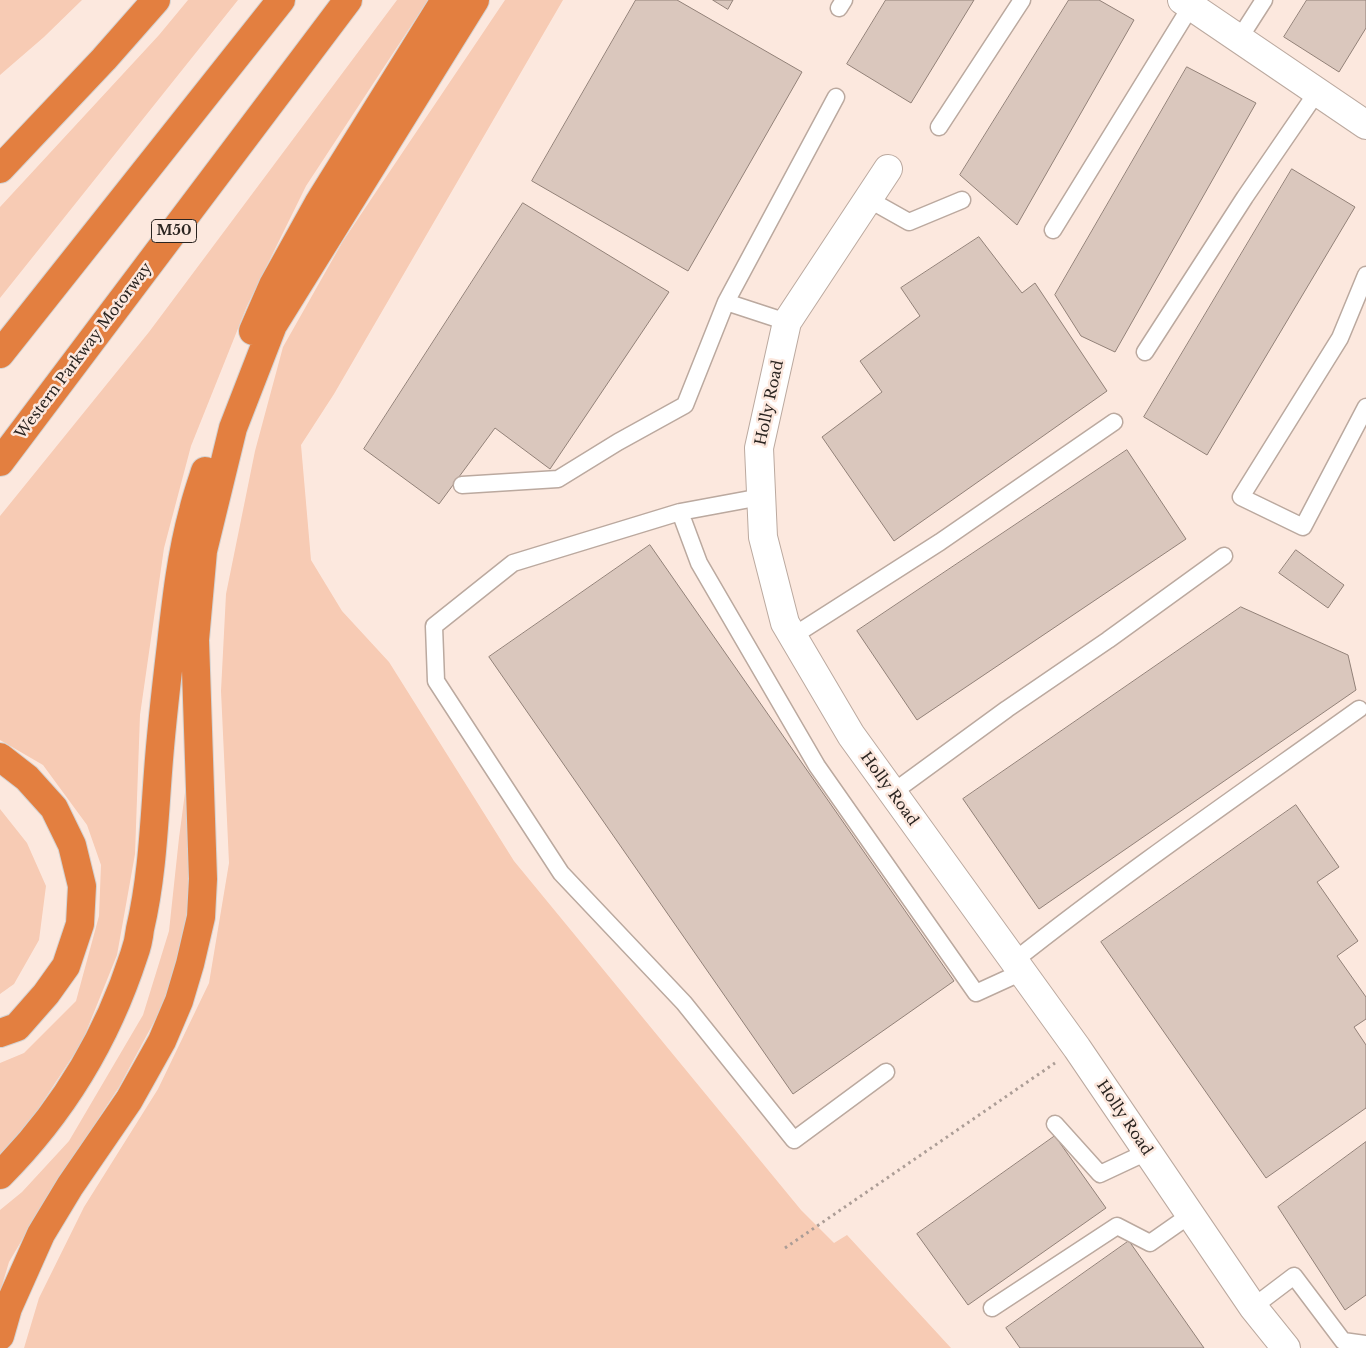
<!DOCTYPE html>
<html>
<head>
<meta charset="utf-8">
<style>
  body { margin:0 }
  canvas { display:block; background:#fce8de }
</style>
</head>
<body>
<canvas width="1366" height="1348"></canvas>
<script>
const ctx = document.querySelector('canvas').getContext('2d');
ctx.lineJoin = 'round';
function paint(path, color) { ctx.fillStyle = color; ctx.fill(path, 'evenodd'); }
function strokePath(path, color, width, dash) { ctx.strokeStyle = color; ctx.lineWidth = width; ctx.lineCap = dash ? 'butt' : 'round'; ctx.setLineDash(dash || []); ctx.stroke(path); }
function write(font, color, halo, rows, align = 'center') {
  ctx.font = font + ' "Libre Baskerville",serif'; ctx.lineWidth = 5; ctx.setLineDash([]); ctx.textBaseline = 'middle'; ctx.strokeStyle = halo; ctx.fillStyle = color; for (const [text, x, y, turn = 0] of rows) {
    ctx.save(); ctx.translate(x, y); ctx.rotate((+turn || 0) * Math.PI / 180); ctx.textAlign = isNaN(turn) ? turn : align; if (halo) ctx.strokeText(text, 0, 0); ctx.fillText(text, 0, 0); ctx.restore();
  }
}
const green = new Path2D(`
  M0 0H82L44 37 0 75Z
  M188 0H238L0 298V207L159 35Z
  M397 0H428L306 186 247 306 191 446 164 548 140 715 135 854 117 955 82 1042 33 1117 0 1155V1063L24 1053 76 1001 99 916 101 865 87 825 43 765 0 740V516L149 332Z
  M505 0H563L334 394 301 445 311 560 342 611 389 662 514 861 801 1210 834 1243 847 1235 951 1348H24L39 1298 84 1207 158 1089 209 983 229 863 221 691 226 594 255 451 283 347 343 241Z
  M188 770 192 879 184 939 162 1007 119 1087 49 1194 9 1262 0 1292V1210L22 1192 69 1141 143 1015 169 931 179 838Z
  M0 809 27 843 46 886 39 940 14 984 0 994Z`);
const building = new Path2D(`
  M636 0H677L802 72 688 271 532 181Z
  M713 0H733L728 9Z
  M886 0H974L911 103 847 64Z
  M1069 0H1099L1134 20 1017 225 960 175Z
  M1307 0H1366V28L1339 72 1284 37Z
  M1187 67 1256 103 1115 352 1081 336 1055 295Z
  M1292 169 1355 207 1207 455 1144 417Z
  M523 203 669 292 550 469 495 428 439 504 364 449Z
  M979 237 1022 293 1035 283 1107 391 894 541 822 437 882 392 860 361 920 316 901 288Z
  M1127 450 1186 539 917 720 857 631Z
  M650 545 954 981 793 1094 489 657Z
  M1296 550 1344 585 1328 608 1279 573Z
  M1241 607 1348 655 1356 690 1039 909 963 799Z
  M1296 805 1339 867 1317 882 1358 941 1337 956 1366 997V1019L1354 1027 1366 1045V1108L1266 1178 1101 942Z
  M1055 1136 1106 1208 968 1305 917 1234Z
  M1366 1142V1295L1345 1310 1278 1207Z
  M1129 1241 1204 1348H1020L1006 1328Z`);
const path = new Path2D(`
  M785 1248 1055 1063`);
const lane = new Path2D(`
  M839 8 844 0
  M1239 39 1264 0
  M939 127 1022 0
  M868 199 909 222 962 200
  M1053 230 1191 6
  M787 322 726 302 836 97
  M1145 352 1245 197 1317 92
  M1366 407 1303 527 1241 497 1340 338 1366 275
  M462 485 558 479 618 442 685 405 726 302
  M761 497 680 512 699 563 817 766 976 993 1022 972
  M680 512 513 563 434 626 436 681 561 873 684 1003 794 1140 886 1072
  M793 636 940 542 1114 422
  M892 793 1007 709 1108 640 1224 556
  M1014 961C1125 873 1243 792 1359 709
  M1055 1124 1100 1174 1147 1152
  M1253 1307 1294 1276 1343 1341 1366 1344
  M992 1308 1117 1226 1150 1243 1190 1215`);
const street = new Path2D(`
  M1182 0 1366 125
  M888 169 787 322 759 448 763 537 785 623 851 735 1077 1048 1253 1307 1286 1348`);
const highway = new Path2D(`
  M0 169 104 59 156 0
  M253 331 273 285 318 204 445 0
  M0 354 281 0
  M0 462 348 0
  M0 757 27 778 54 808 72 845 82 886 80 924 66 966 46 994 17 1027 0 1033
  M0 1175C62 1113 107 1038 134 955 137 947 139 938 140 929 152 878 154 825 158 772 161 730 166 687 171 645 176 600 181 555 193 511 196 498 201 484 205 471
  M0 1336 8 1308 41 1234 70 1186 129 1100 162 1041 179 1001 190 964 201 917 203 879 195 640 203 551 233 428 273 325 475 0`);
const shields = [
  [174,231,45]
];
const shieldNames = [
  ["M50",174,231]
];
const streetNames = [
  ["Western Parkway Motorway",84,351,-53],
  ["Holly Road",770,403,-78],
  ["Holly Road",889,789,54],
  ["Holly Road",1124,1118,56]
];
paint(green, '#f7cbb4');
paint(building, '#dac7bd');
strokePath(building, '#928178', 1);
strokePath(lane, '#bba99f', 19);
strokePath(street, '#bba99f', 30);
strokePath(highway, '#d4d3d2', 30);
strokePath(path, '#ac9d96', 3, [2.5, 4]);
strokePath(lane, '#fff', 16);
strokePath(street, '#fff', 28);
strokePath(highway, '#e37f40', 28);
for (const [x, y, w] of shields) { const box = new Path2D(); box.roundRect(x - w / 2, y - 11.5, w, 23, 4); ctx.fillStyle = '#fce8de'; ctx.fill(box); strokePath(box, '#2a2420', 1); }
write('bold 14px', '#2a2420', null, shieldNames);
write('15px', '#2a2420', '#fce8de', streetNames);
</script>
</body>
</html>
